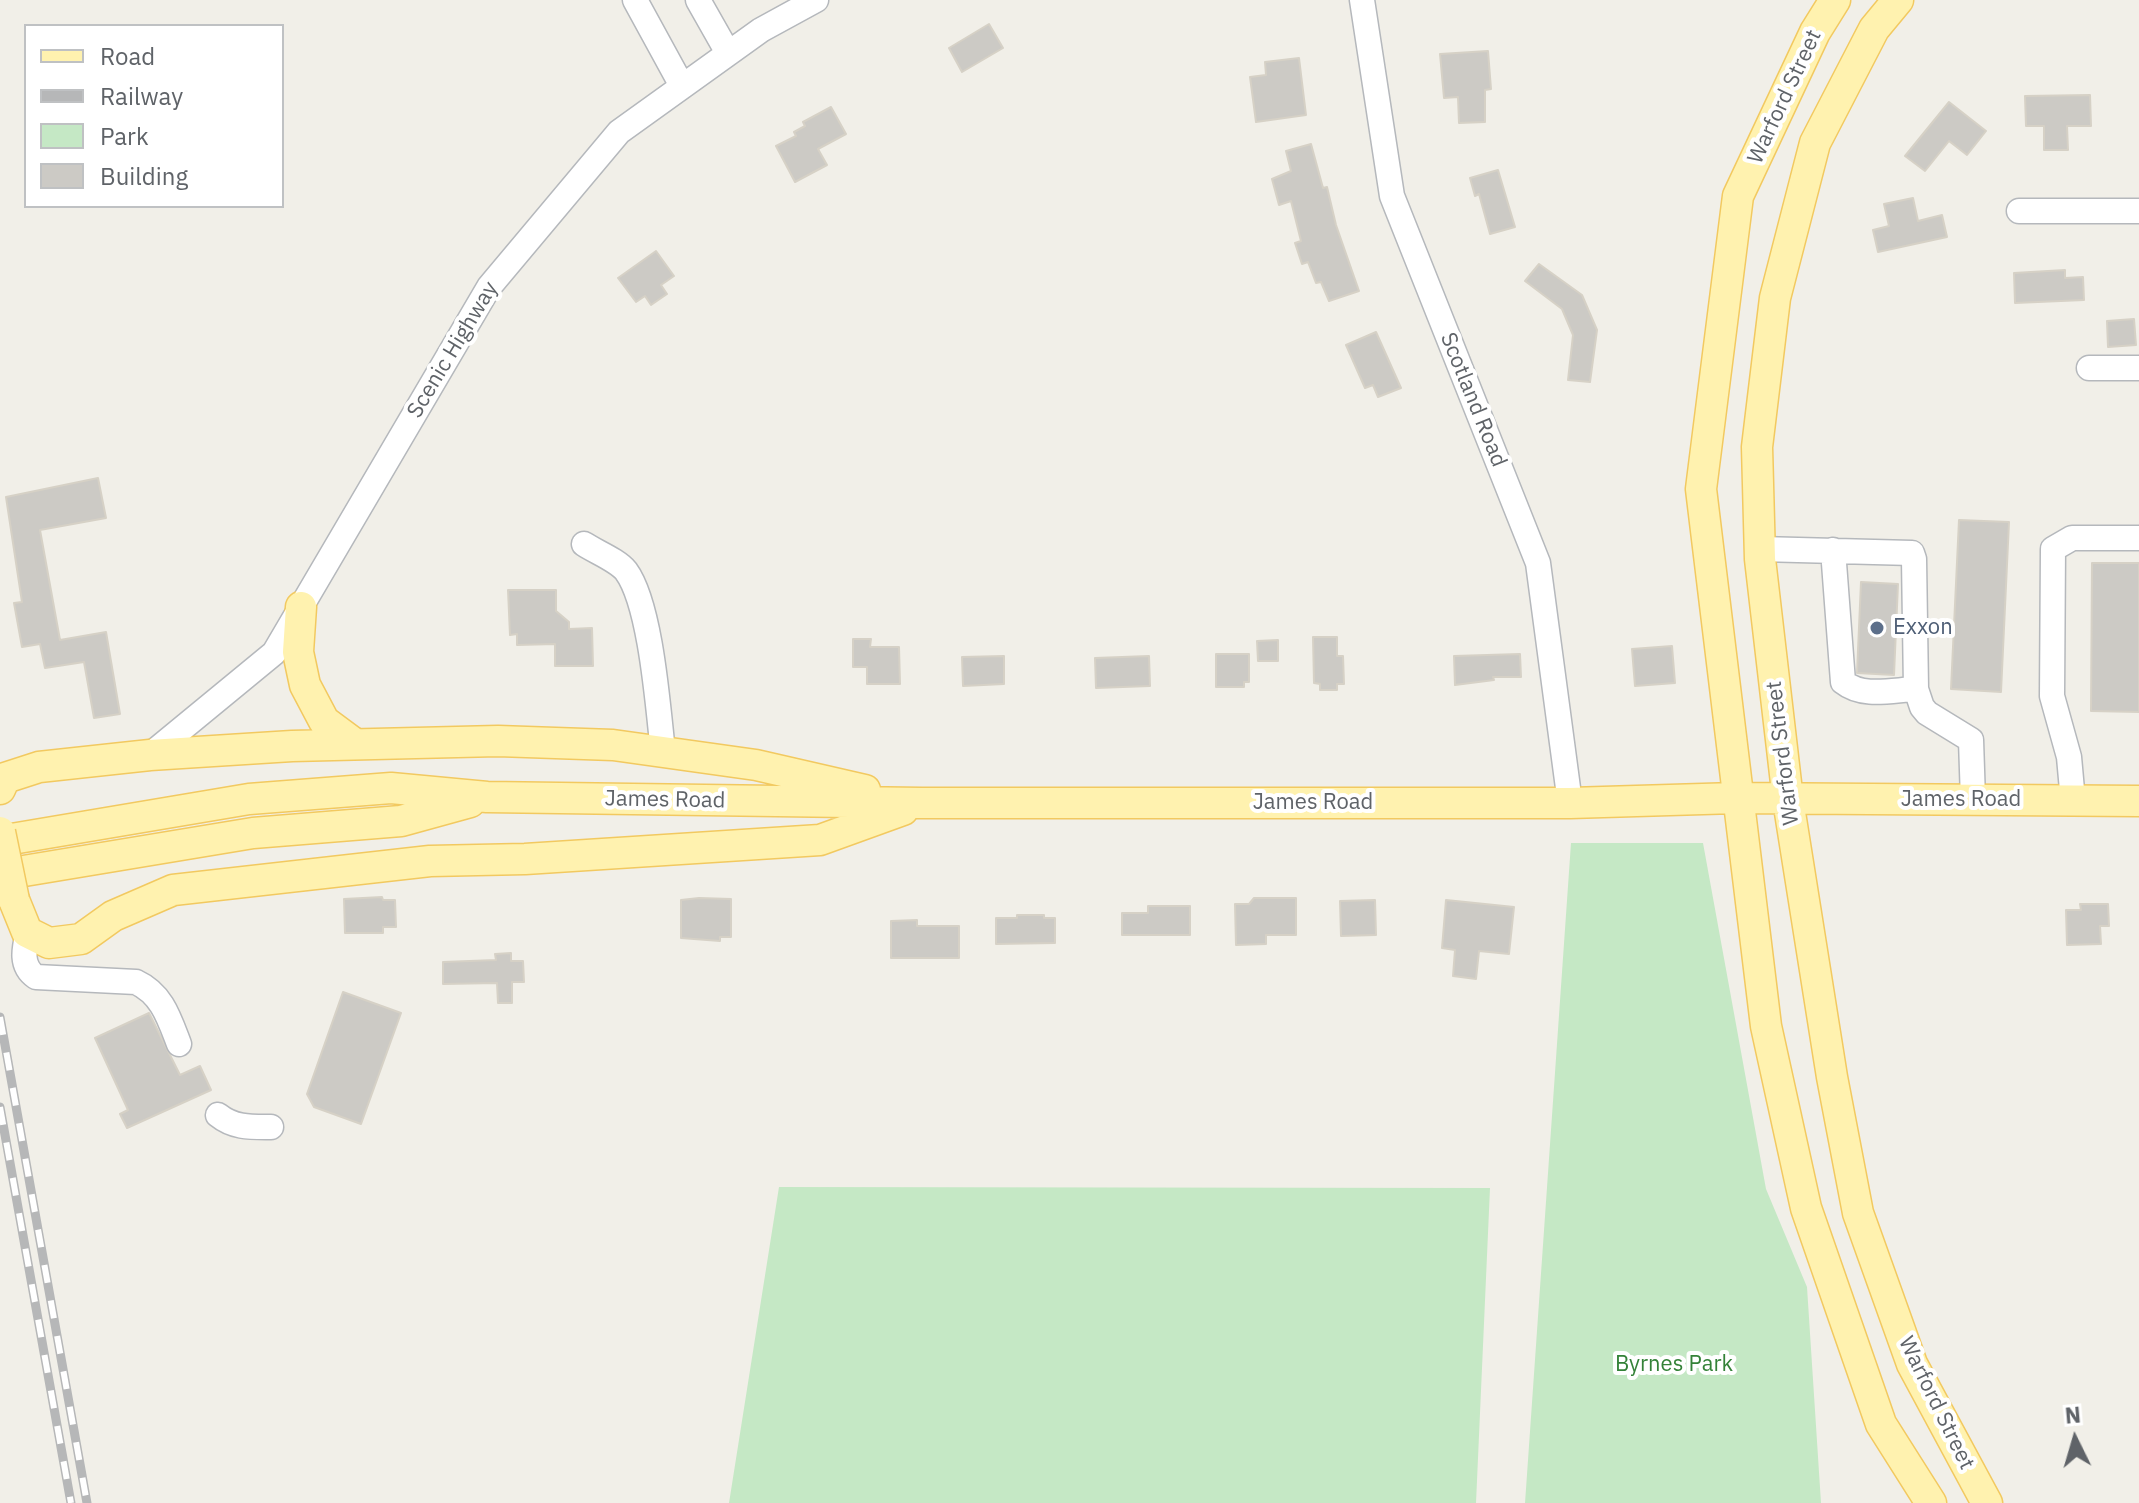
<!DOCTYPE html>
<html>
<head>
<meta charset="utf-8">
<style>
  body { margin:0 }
  #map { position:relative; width:2139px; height:1503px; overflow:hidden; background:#f1efe8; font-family:"IBM Plex Sans",sans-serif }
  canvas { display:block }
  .legend { position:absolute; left:24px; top:24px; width:260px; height:184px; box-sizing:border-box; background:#fff; border:2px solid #bfc1c3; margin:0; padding:10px 14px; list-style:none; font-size:24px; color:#5f6368 }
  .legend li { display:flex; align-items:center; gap:16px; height:40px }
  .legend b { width:40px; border:2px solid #bfc1c3 }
  .north { position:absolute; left:2035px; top:1399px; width:80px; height:80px; -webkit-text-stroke:6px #fff; paint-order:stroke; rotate:355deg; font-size:22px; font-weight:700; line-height:32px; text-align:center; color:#5f6368 }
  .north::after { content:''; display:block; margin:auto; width:28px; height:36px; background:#5f6368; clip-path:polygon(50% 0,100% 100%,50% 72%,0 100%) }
</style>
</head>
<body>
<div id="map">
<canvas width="2139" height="1503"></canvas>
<ul class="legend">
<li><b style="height:10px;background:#fff2af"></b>Road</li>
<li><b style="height:10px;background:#b6b7b8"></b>Railway</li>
<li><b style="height:22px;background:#c5e8c5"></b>Park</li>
<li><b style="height:22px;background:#cccac5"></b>Building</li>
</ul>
<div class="north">N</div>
</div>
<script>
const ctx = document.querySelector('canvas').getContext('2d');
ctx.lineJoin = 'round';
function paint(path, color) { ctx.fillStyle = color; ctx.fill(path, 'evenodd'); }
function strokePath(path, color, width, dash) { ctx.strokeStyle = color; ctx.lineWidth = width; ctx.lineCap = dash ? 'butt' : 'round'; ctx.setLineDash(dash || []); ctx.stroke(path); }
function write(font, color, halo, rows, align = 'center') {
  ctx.font = font + ' "IBM Plex Sans",sans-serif'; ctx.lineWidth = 8; ctx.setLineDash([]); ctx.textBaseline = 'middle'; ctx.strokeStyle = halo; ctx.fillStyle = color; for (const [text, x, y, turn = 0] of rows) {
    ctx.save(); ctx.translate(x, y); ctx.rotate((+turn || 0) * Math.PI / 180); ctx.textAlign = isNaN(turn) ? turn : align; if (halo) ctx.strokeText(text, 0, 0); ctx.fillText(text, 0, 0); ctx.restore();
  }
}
const green = new Path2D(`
  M1571 843H1703L1766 1189 1807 1287 1821 1503H1525Z
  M779 1187 1490 1188 1476 1503H729Z`);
const building = new Path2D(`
  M989 24 1003 48 962 72 949 48Z
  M1488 51 1491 89 1485 90V122L1459 123 1458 97 1444 98 1440 54Z
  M1299 58 1306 115 1256 122 1250 77 1266 75 1265 62Z
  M2090 95 2091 126H2067L2068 150H2044V126H2026L2025 96Z
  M1949 102 1986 131 1967 155 1949 141 1925 171 1905 156Z
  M831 107 846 134 818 149 827 165 795 182 776 146 796 136 794 132 805 126 803 122Z
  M1311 144 1323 188 1327 187 1336 225 1359 291 1329 301 1321 282 1316 283 1308 262 1302 264 1295 243 1301 241 1291 201 1279 205 1272 179 1291 171 1286 151Z
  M1498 170 1515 227 1490 234 1479 194 1475 196 1470 178Z
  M1913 198 1918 221 1942 215 1947 237 1878 252 1873 230 1889 226 1884 204Z
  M656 251 674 276 661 285 667 294 651 305 645 296 636 302 618 278Z
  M1539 264 1582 295 1597 330 1590 382 1568 380 1573 335 1562 309 1525 281Z
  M2065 270V278L2083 277 2084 300 2015 303 2014 273Z
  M2134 319 2136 345 2108 347 2107 321Z
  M1376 332 1401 388 1378 397 1373 385 1365 388 1346 345Z
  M98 478 106 518 40 530 60 640 106 632 120 714 94 718 84 662 45 668 40 644 22 647 14 603 22 602 6 497Z
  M1959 520 2009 522 2001 692 1951 689Z
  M2092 563H2139V712L2091 711Z
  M1861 582 1898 584 1894 675 1857 673Z
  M508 590H556V611L569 622V629L592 628 593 666H555V644L517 645V634L510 635Z
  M1313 637H1337V656H1343L1344 684H1337V690H1320V684L1314 683Z
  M853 639H871L870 647H899L900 684H867V667H853Z
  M1278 640V661H1258L1257 641Z
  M1672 646 1675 683 1635 686 1632 649Z
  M1216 654H1249V682H1244V687H1216Z
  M1520 654 1521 677H1493L1494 680 1455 685 1454 656Z
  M1004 656V684L963 686 962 657Z
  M1149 656 1150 686 1096 688 1095 658Z
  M382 897 383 900H395L396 927H383V933H345L344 899Z
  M699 898 731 899V937H720V941L681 938V900Z
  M1254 898H1296V935H1266V944L1236 945 1235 904H1249Z
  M1375 900 1376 935 1341 936 1340 901Z
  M1446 900 1514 907 1509 954 1479 951 1476 979 1453 976 1455 950 1442 948Z
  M2080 904H2108L2109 926H2100L2101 944 2067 945 2066 910H2081Z
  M1148 906H1190V935H1122V913H1148Z
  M1017 915H1044V918H1055V943L996 944V918H1017Z
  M917 920V926H959V958H891V921Z
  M511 953V961H523L524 982H512V1003H498L497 983 443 984V962L496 960 495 954Z
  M343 992 401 1013 361 1124 314 1107 307 1094Z
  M149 1013 180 1075 200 1066 211 1090 127 1128 120 1114 128 1110 95 1038Z`);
const minor = new Path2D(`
  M635 0 682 86
  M698 0 728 53
  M1362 0 1392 196 1538 563 1570 803
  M2019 211H2139
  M2089 368H2139
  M584 544C596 552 617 560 626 571 651 605 658 708 663 752
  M1760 549 1912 553 1914 559 1916 689 1922 707 1927 713 1971 740 1973 800
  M1833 550 1843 682C1863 698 1892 690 1916 689
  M150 755 274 653 489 287 619 132 761 30 816 0
  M2073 801 2069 757 2052 696 2053 549 2072 538H2139
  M28 932C24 949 20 966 36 977L136 982C162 994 169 1018 179 1044
  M218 1115C234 1128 251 1127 271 1127`);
const major = new Path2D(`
  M1835 0 1815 32 1738 196 1701 489 1766 1026 1806 1208 1881 1424 1931 1503
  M1898 0 1874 29 1815 143 1775 298 1757 447 1760 559 1788 800 1832 1077 1858 1213 1912 1364 1987 1503
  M301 607 298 652 305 685 324 721 355 744
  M0 789 5 778 39 767 150 755 292 746 498 741 613 745 756 765 865 790
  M0 841 249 799 391 788 487 797 922 803H1570L1736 798 2139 801
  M0 875 253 833 401 821 470 802
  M14 900 27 932 49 943 81 939 113 916 173 890 430 861 525 859 820 840 903 810`);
const rail = new Path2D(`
  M0 1017 87 1503
  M0 1107 71 1503`);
const majorBridge = new Path2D(`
  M0 832 14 900`);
const markers = [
  [1877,628,8,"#5c6f8a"]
];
const streetNames = [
  ["Warford Street",1785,97,-65],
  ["Scenic Highway",453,350,-59],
  ["Scotland Road",1473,400,68],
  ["Warford Street",1783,753,-97],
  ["James Road",665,800,1],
  ["James Road",1961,800],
  ["James Road",1313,803],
  ["Warford Street",1936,1403,64]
];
const serviceNames = [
  ["Exxon",1893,628]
];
const parkNames = [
  ["Byrnes Park",1674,1365]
];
paint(green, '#c5e8c5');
paint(building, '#cccac5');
strokePath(building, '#d6d1c6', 2);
strokePath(minor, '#b5b8bc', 27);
strokePath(major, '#f2c960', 33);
strokePath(minor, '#fff', 24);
strokePath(major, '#fff2af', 30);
strokePath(rail, '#b6b7b8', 9);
strokePath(rail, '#fff', 6, [18]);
strokePath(majorBridge, '#f2c960', 33, []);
strokePath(majorBridge, '#fff2af', 30);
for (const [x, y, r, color] of markers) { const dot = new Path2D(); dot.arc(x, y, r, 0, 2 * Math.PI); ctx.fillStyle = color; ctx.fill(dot); strokePath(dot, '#fff', 3); }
write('22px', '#5f6368', '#fff', streetNames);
write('22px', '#4e5e75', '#fff', serviceNames, 'left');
write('22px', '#348238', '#fff', parkNames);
</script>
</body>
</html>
